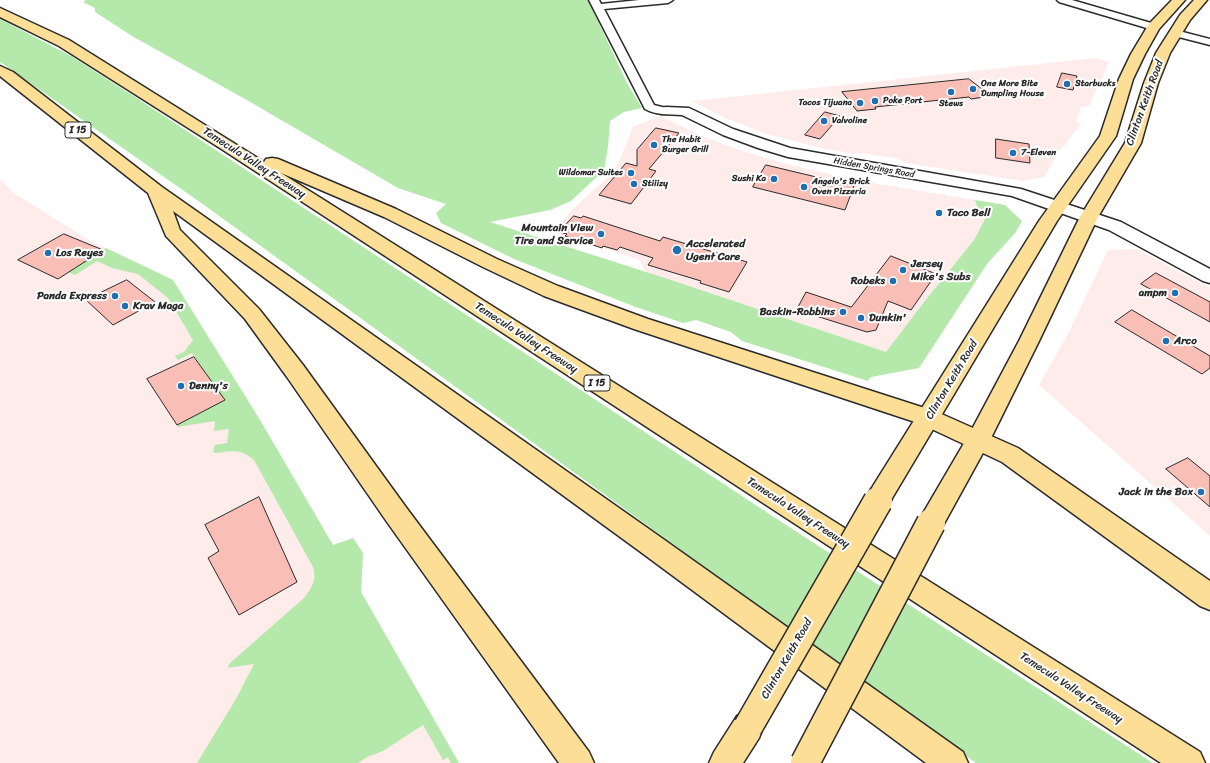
<!DOCTYPE html>
<html>
<head>
<meta charset="utf-8">
<style>
  body { margin:0 }
  canvas { display:block; background:#fff }
</style>
</head>
<body>
<canvas width="1210" height="763"></canvas>
<script>
const ctx = document.querySelector('canvas').getContext('2d');
ctx.lineJoin = 'round';
function paint(path, color) { ctx.fillStyle = color; ctx.fill(path, 'evenodd'); }
function strokePath(path, color, width, dash) { ctx.strokeStyle = color; ctx.lineWidth = width; ctx.lineCap = dash ? 'butt' : 'round'; ctx.setLineDash(dash || []); ctx.stroke(path); }
function write(font, color, halo, rows, align = 'center') {
  ctx.font = font + ' Sriracha,sans-serif'; ctx.lineWidth = 4; ctx.setLineDash([]); ctx.textBaseline = 'middle'; ctx.strokeStyle = halo; ctx.fillStyle = color; for (const [text, x, y, turn = 0] of rows) {
    ctx.save(); ctx.translate(x, y); ctx.rotate((+turn || 0) * Math.PI / 180); ctx.textAlign = isNaN(turn) ? turn : align; if (halo) ctx.strokeText(text, 0, 0); ctx.fillText(text, 0, 0); ctx.restore();
  }
}
const built = new Path2D(`
  M1096 58 1109 62 1102 78 1098 80V85L1089 106 1081 107 1076 121 1080 125 1063 147 1058 151 1056 157 1044 177 1023 181 906 163 896 158 860 153 853 154 817 147 767 134 723 117 692 101Z
  M660 116 702 136 739 150 790 165 855 180 975 200 977 206 986 217 974 240 924 302 886 352 646 272 638 259 552 232 578 204 606 179 619 162 633 127Z
  M0 179 14 193 90 241 173 280 260 420 333 545 353 538 363 553 361 592 459 763H0Z
  M1136 249 1210 288V536L1039 385 1068 334 1108 250Z`);
const green = new Path2D(`
  M86 0H588L627 83 642 108 624 112 610 121 608 147 604 170 571 201 550 210 490 222 668 279 886 352 924 302 974 240 986 217 977 206 975 200 1005 205 1022 221 1016 232 987 264 919 368 871 377 868 381 742 341 731 332 696 320 683 323 633 306 514 259 441 223 436 213 446 204 398 188 245 99 132 36 95 12V8L83 2Z
  M0 19 71 56 132 95 780 521 1153 763H976L204 205 0 62Z
  M106 248 173 280 260 420 333 545 353 538 363 553 361 592 459 763H451L448 757 443 760 423 725 383 751 367 757 358 763H197L236 699 254 664 228 668 229 664 304 598C312 587 317 580 313 567L254 460C240 448 232 451 215 453L213 452 215 445 227 443 229 429 214 431 215 421 177 427V425L225 400 192 353 178 360 175 356 184 352 193 340 168 298 138 274 112 268 97 261 75 275 68 272Z`);
const building = new Path2D(`
  M1062 73 1077 76 1073 90 1057 87Z
  M969 79 991 96 971 99 969 97 875 107 876 109 857 111 842 92Z
  M825 112 840 116 820 139 805 135Z
  M656 128 679 133 649 169 656 171 631 204 599 195 626 163 637 166V150Z
  M996 139 1029 144 1030 163 996 158Z
  M766 165 854 186 845 210 753 187Z
  M574 216 581 218 583 216 660 241 663 237 747 262 729 292 700 283 701 281 648 265 653 258 620 247 617 250 603 246 602 248 565 236 567 234 559 232Z
  M64 234 103 250 58 279 18 260Z
  M891 256 936 274 911 310 888 301 876 330 867 332 813 315V312L798 307 806 292 851 307Z
  M1156 273 1210 302V322L1141 284Z
  M127 280 155 302 113 325 86 300Z
  M1132 310 1210 356V368L1202 374 1115 322Z
  M194 357 225 400 177 425 147 379Z
  M1188 458 1210 476V507L1166 469Z
  M259 497 297 582 239 615 208 558 219 551 205 525Z`);
const minor = new Path2D(`
  M589 0H599L601 4 639 0H673L668 3 604 9 654 105 670 109 672 111 670 113C662 115 652 113 645 109Z
  M1057 0H1072L1158 25 1159 27 1154 30 1150 29 1059 2Z
  M1175 30 1210 39V45L1171 35 1170 33 1171 31Z`);
const tertiary = new Path2D(`
  M666 107 689 108 733 129 790 148 1021 189 1121 222 1210 269V283L1203 281 1109 230 1012 196 788 157 758 148 723 135 682 115 661 114 659 111 661 108Z`);
const primary = new Path2D(`
  M1172 0H1185L1159 29 1145 54 1133 79 1116 136 1057 221 891 500 882 503 873 500 870 493 873 486 1039 221 1100 136 1119 79 1131 54 1149 24Z
  M1194 0H1207L1190 20 1170 53 1158 83 1141 143 1098 217 1039 341 990 440 940 531 931 534 922 531 918 523 922 515 970 433 1019 341 1080 217 1125 143 1144 83 1156 53 1180 15Z
  M748 712 759 716 763 727 759 738 743 763H709L714 752 737 716Z`);
const motorway = new Path2D(`
  M0 8 69 40 264 162 266 159 272 158 278 159 396 209 497 259 558 286 648 319 937 412 1018 448 1210 581V610L1200 606 1002 462 921 424 634 329 544 296 483 267 384 217 281 173 1200 752 1205 763H1161L223 150 59 46 0 17Z
  M0 66 13 72 162 187 656 534 963 752 968 763H926L638 550 173 211 180 230 259 309 303 365 405 506 589 752 594 763H559L387 522 287 377 245 319 166 236 148 193 0 76Z`);
const primaryBridgeFar1 = new Path2D(`
  M877 502 882 493`);
const primaryBridge = new Path2D(`
  M748 727 878 501
  M805 763 931 523`);
const markers = [
  [1067,84,4,"#1f6fb2"],
  [973,89,4,"#1f6fb2"],
  [951,92,4,"#1f6fb2"],
  [875,101,4,"#1f6fb2"],
  [860,103,4,"#1f6fb2"],
  [824,121,4,"#1f6fb2"],
  [654,145,4,"#1f6fb2"],
  [1013,153,4,"#1f6fb2"],
  [631,173,4,"#1f6fb2"],
  [774,179,4,"#1f6fb2"],
  [634,184,4,"#1f6fb2"],
  [804,187,4,"#1f6fb2"],
  [939,213,4,"#1f6fb2"],
  [601,234,4,"#1f6fb2"],
  [677,250,5,"#1f6fb2"],
  [48,253,4,"#1f6fb2"],
  [903,270,4,"#1f6fb2"],
  [893,281,4,"#1f6fb2"],
  [1175,293,4,"#1f6fb2"],
  [115,296,4,"#1f6fb2"],
  [125,306,4,"#1f6fb2"],
  [843,312,4,"#1f6fb2"],
  [861,318,4,"#1f6fb2"],
  [1166,341,4,"#1f6fb2"],
  [181,386,4,"#1f6fb2"],
  [1201,492,4,"#1f6fb2"]
];
const farPoinames = [
  ["One More Bite",981,84],
  ["Dumpling House",981,94],
  ["Starbucks",1075,84],
  ["Poke Port",883,101],
  ["Tacos Tijuana",852,103,"right"],
  ["Stews",951,104,"center"],
  ["Valvoline",832,121],
  ["The Habit",662,140],
  ["Burger Grill",662,150],
  ["7-Eleven",1021,153],
  ["Wildomar Suites",623,173,"right"],
  ["Sushi Ka",766,179,"right"],
  ["Angelo's Brick",812,182],
  ["Oven Pizzeria",812,192],
  ["Stiiizy",642,184]
];
const farStreetnames = [
  ["Hidden Springs Road",874,168,10]
];
const shields = [
  [78,130,26],
  [597,383,26]
];
const shieldNames = [
  ["I 15",78,130],
  ["I 15",597,383]
];
const streetNames = [
  ["Clinton Keith Road",1145,103,-70],
  ["Temecula Valley Freeway",254,163,33],
  ["Temecula Valley Freeway",526,338,33],
  ["Clinton Keith Road",952,380,-59],
  ["Temecula Valley Freeway",798,513,33],
  ["Clinton Keith Road",787,659,-60],
  ["Temecula Valley Freeway",1071,688,33]
];
const poiNames = [
  ["Taco Bell",947,213],
  ["Mountain View",593,228,"right"],
  ["Tire and Service",593,241,"right"],
  ["Accelerated",686,244],
  ["Ugent Care",686,257],
  ["Los Reyes",56,253],
  ["Jersey",911,264],
  ["Mike's Subs",911,277],
  ["Robeks",885,281,"right"],
  ["ampm",1167,293,"right"],
  ["Panda Express",107,296,"right"],
  ["Krav Maga",133,306],
  ["Baskin-Robbins",835,312,"right"],
  ["Dunkin'",869,318],
  ["Arco",1174,341],
  ["Denny's",189,386],
  ["Jack in the Box",1193,492,"right"]
];
paint(built, '#fdece9');
paint(green, '#b4e9ab');
paint(building, '#f9beb6');
strokePath(building, '#2b2b2b', 1);
strokePath(minor, '#2b2b2b', 3);
strokePath(tertiary, '#2b2b2b', 3);
strokePath(primary, '#2b2b2b', 3);
strokePath(motorway, '#2b2b2b', 3);
paint(minor, '#fff');
paint(tertiary, '#fff');
paint(primary, '#fcde96');
paint(motorway, '#fcde96');
strokePath(primaryBridgeFar1, '#2b2b2b', 26, []);
strokePath(primaryBridge, '#2b2b2b', 31, []);
strokePath(primaryBridgeFar1, '#fcde96', 22);
strokePath(primaryBridge, '#fcde96', 28);
for (const [x, y, r, color] of markers) { const dot = new Path2D(); dot.arc(x, y, r, 0, 2 * Math.PI); ctx.fillStyle = color; ctx.fill(dot); strokePath(dot, '#fff', 1.5); }
write('bold 9px', '#2b2b2b', '#fff', farPoinames, 'left');
write('9px', '#2b2b2b', '#fff', farStreetnames);
for (const [x, y, w] of shields) { const box = new Path2D(); box.roundRect(x - w / 2, y - 8, w, 16, 3); ctx.fillStyle = '#fff'; ctx.fill(box); strokePath(box, '#2b2b2b', 1); }
write('bold 10px', '#2b2b2b', null, shieldNames);
write('11px', '#2b2b2b', '#fff', streetNames);
write('bold 11px', '#2b2b2b', '#fff', poiNames, 'left');
</script>
</body>
</html>
